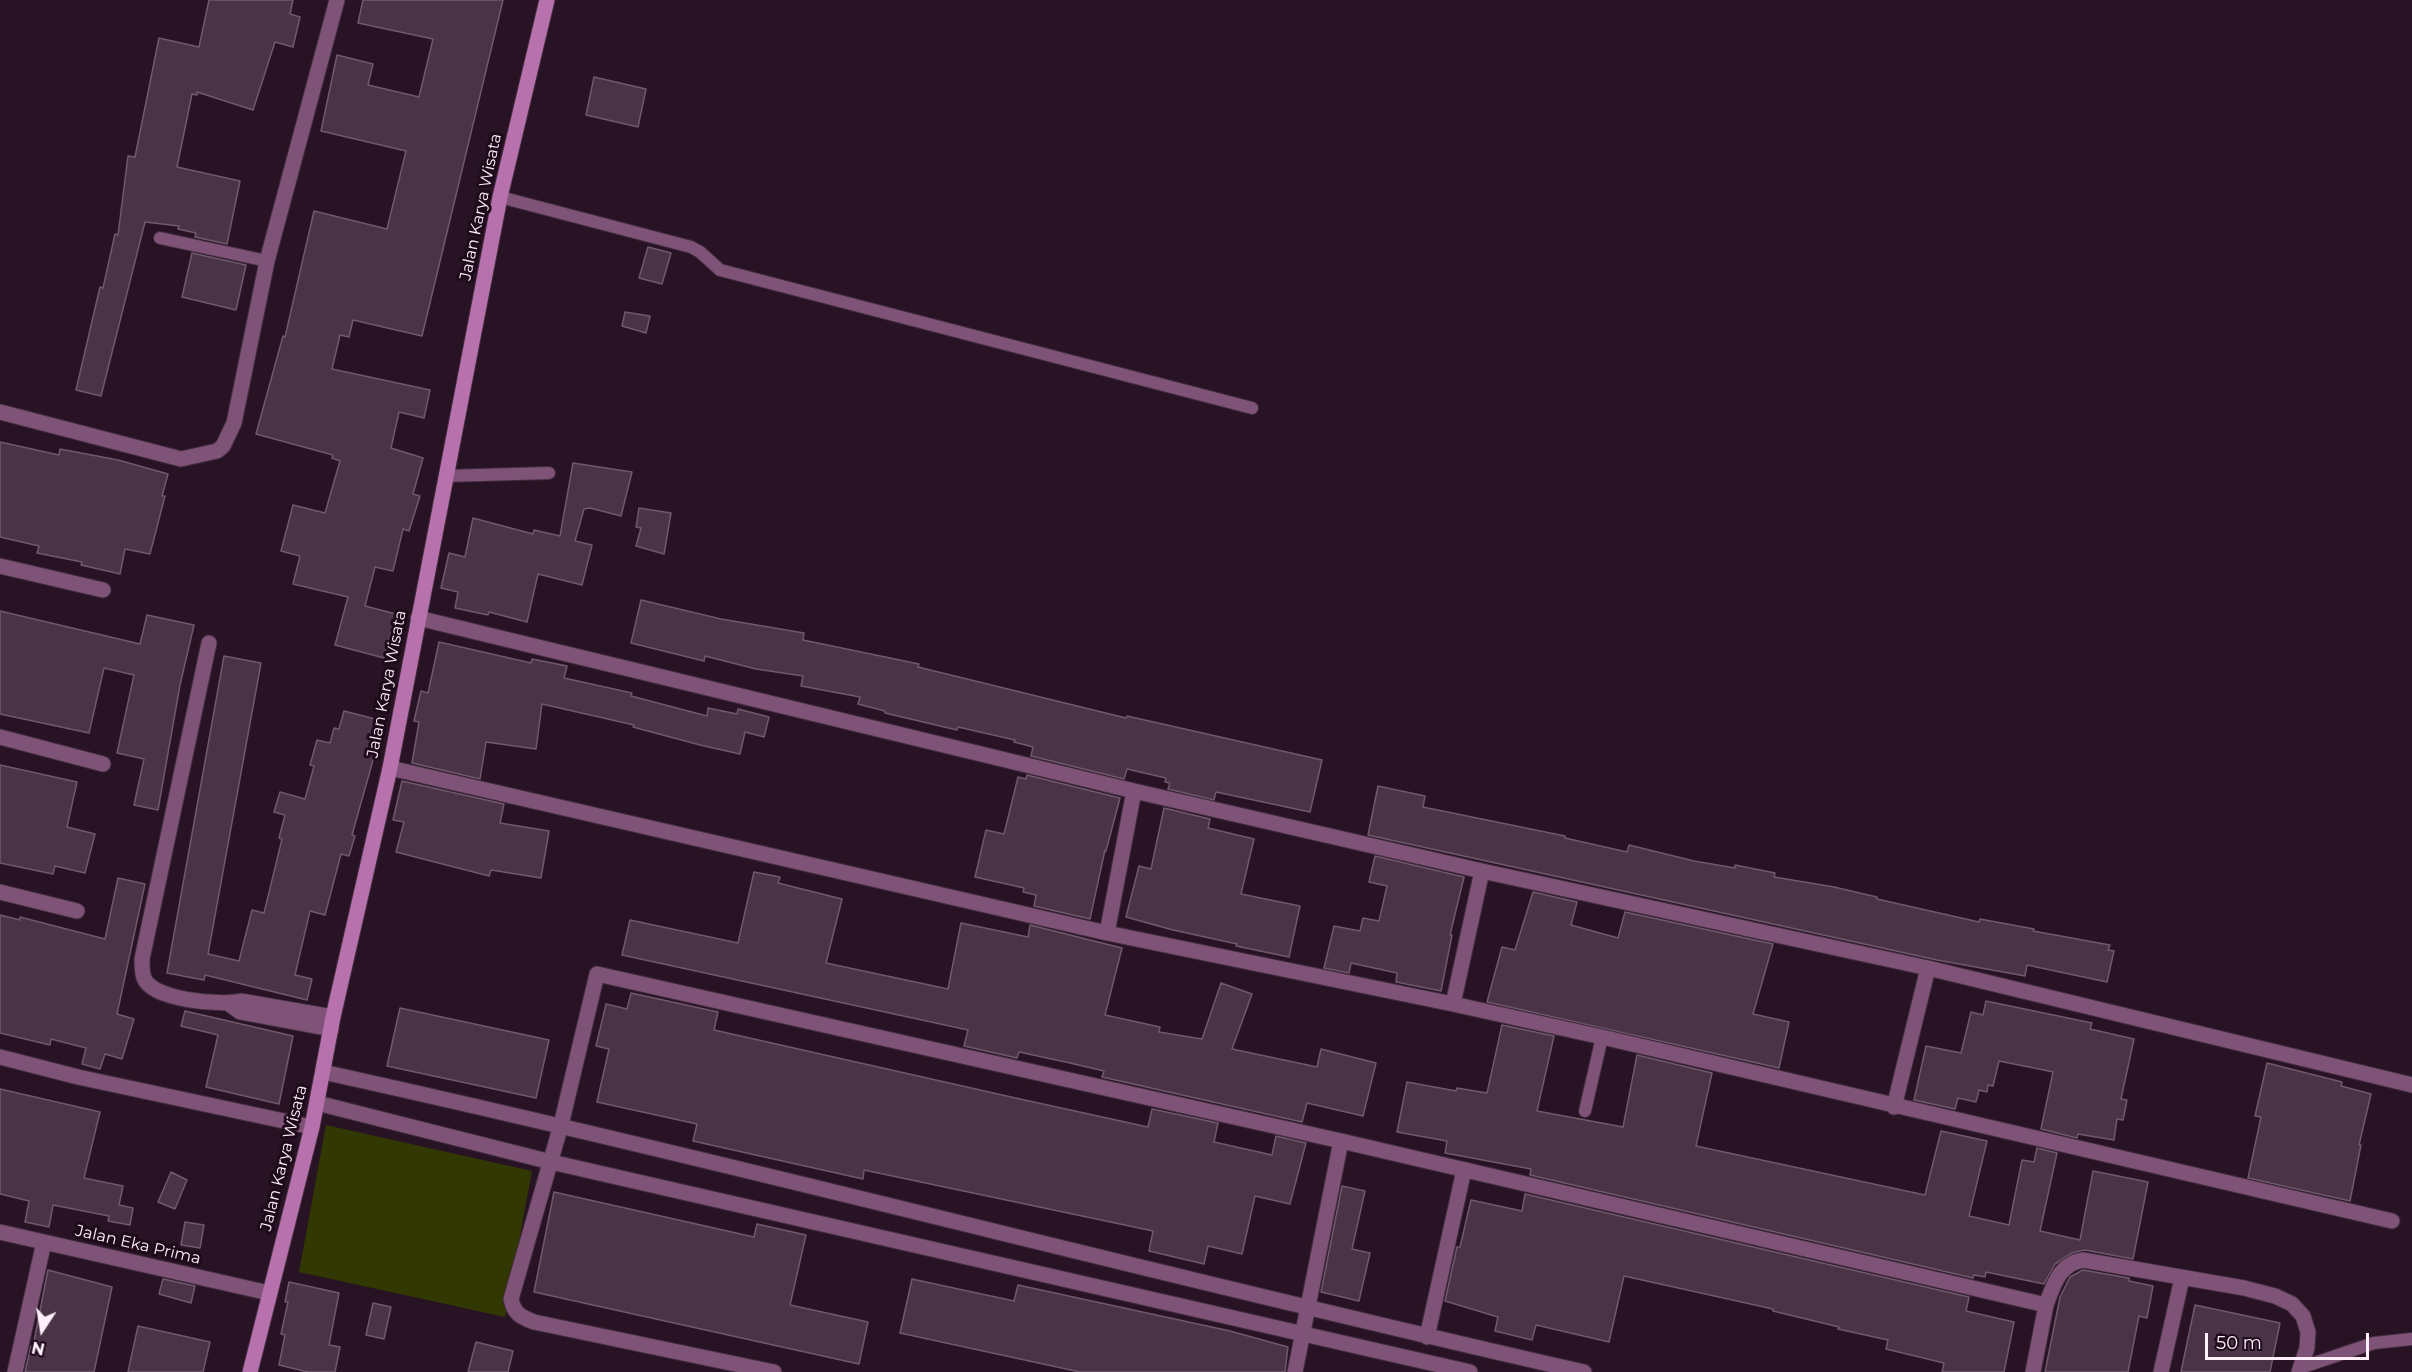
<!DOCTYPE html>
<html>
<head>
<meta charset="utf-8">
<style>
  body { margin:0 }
  #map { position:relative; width:2412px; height:1372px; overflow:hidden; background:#281324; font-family:Montserrat,sans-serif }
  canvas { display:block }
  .north { position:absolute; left:12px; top:1300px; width:60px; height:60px; -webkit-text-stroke:4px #1e0a1b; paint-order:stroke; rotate:192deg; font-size:16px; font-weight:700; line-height:24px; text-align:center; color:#feeffb }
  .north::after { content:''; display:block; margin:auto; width:21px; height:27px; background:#feeffb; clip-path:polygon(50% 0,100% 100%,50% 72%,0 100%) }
  .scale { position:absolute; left:2205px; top:1333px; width:164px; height:27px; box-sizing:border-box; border:3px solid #feeffb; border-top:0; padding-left:8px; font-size:18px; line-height:21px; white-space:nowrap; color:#feeffb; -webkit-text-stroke:4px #1e0a1b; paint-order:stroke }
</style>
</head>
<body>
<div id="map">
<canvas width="2412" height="1372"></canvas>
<div class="north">N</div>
<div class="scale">50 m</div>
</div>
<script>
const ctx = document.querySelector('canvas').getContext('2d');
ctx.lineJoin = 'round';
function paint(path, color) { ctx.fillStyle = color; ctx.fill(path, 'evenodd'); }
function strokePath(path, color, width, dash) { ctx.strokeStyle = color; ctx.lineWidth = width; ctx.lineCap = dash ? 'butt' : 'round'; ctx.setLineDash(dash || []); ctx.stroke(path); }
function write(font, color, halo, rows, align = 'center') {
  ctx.font = font + ' Montserrat,sans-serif'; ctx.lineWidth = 6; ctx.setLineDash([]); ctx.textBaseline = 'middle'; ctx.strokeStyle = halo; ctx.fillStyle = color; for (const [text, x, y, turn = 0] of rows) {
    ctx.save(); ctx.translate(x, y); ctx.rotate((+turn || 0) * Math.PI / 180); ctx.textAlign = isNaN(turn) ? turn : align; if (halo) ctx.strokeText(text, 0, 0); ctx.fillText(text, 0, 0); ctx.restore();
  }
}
const green = new Path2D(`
  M326 1125 532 1171 505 1317 299 1272Z`);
const building = new Path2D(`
  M209 0H293L290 14 300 17 293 47 275 42 253 110 197 92V95L192 94 177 167 240 181 227 244 195 237 196 233 178 229 179 226 145 222 101 396 76 390 100 287 103 288 115 234 118 235 128 156 135 157 159 38 199 47Z
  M363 0H503L422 336 353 320 349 337 340 335 332 369 430 390 424 418 399 412 391 448 423 458 413 494 420 496 409 531 403 529 393 571 375 567 365 606 396 614 384 658 335 645 348 597 293 584 300 556 281 551 293 505 325 513 340 461 332 458 333 455 256 434 283 336 285 337 314 211 387 229 406 151 321 131 337 55 373 64 368 85 419 97 433 39 358 23Z
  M594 77 646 89 638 127 586 115Z
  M648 247 671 253 662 284 639 278Z
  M192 253 246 265 236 310 182 297Z
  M625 312 650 316 646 333 622 326Z
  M0 442 59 455 60 449 118 460 168 474 162 496H165L150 554 125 549 120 574 81 565 82 562 37 553 39 546 0 537Z
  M573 463 632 472 621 516 590 508 584 509 575 541 592 545 582 585 538 574 527 622 489 612 488 615 455 608 458 592 441 588 449 553 465 557 473 518 533 534 534 530 560 536Z
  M639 508 671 513 664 554 636 546 641 528 636 527Z
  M641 600 721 619 804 633 803 640 919 664 918 667 1126 718 1127 716 1322 760 1310 812 1216 792 1214 800 1168 789 1170 783 1165 782 1166 778 1127 769 1124 779 1031 756 1033 747 1014 742 1015 740 958 727 957 730 885 713V711L858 704 860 697 801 686 803 676 756 669 705 656 704 661 631 643Z
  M0 611 140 644 147 615 194 625 180 685 158 810 134 805 144 759 117 753 134 675 104 668 89 733 0 714Z
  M439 642 531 663 532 659 567 666 564 678 632 693 631 696 707 716 708 708 737 714 738 709 769 717 764 737 745 732 740 754 700 745 633 727 634 725 542 704 536 749 486 742 480 779 412 763 419 722 414 721 421 691 428 693Z
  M224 656 261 663 208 954 239 961 252 910 264 913 282 839 279 838 285 815 274 812 280 792 305 799 314 766 310 765 317 740 330 743 334 728 339 729 344 711 379 720 370 752 375 753 352 835 355 836 349 856 341 854 325 915 310 911 295 975 312 979 307 1000 205 975 204 980 167 973Z
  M0 765 77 782 67 827 95 834 85 873 55 866 53 874 0 863Z
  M1027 775 1120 798 1106 851 1105 850 1090 919 1034 906 1036 895 1023 892 1024 888 975 877 986 830 1004 834 1018 777 1026 779Z
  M402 781 504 804 500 823 549 831 541 878 491 870 489 876 396 852 404 822 393 820Z
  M1378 786 1425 796 1423 807 1565 836V838L1627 852 1629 845 1694 861 1735 868V865L1775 873 1774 877 1834 887 1877 897V899L1979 922 1980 919 2034 929 2033 931 2110 945 2108 950 2114 951 2107 982 2027 965 2025 976 1937 960 1368 835Z
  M1164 808 1210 819 1208 828 1254 839 1241 894 1300 906 1289 957 1236 946 1237 944 1173 930 1126 917 1139 866 1151 869Z
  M1375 856 1464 877 1450 935H1452L1441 991 1396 982 1397 973 1351 963 1349 973 1324 968 1334 926 1360 931 1363 918 1379 921 1387 886 1369 882Z
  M754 872 780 877 778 883 842 899 826 963 948 989 961 923 1028 937 1030 925 1122 948 1105 1015 1160 1027 1159 1032 1202 1039 1221 983 1252 994 1232 1049 1317 1067 1321 1049 1376 1063 1363 1116 1307 1103 1302 1122 1102 1077 1104 1071 1070 1063 1019 1052 1017 1058 964 1046 968 1030 622 955 630 920 738 943Z
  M118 878 145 884 117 1014 134 1019 122 1059 105 1054 100 1069 82 1064 86 1048 51 1039 50 1045 0 1033V915L20 920V917L105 939Z
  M1533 892 1577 902 1571 925 1618 938 1625 912 1773 944 1753 1014 1789 1022 1779 1068 1487 1002 1502 947 1515 950Z
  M631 993 718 1012 714 1030 1020 1099 1148 1127 1152 1109 1218 1123 1214 1142 1272 1155 1276 1136 1306 1143 1290 1204 1255 1196 1242 1254 1208 1246 1204 1264 1149 1251 1153 1231 864 1170 863 1179 693 1141 697 1124 597 1102 609 1049 596 1046 606 1004 627 1009Z
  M1986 1001 2092 1023 2090 1029 2134 1039 2121 1099 2127 1100 2123 1120 2117 1119 2114 1140 2078 1134 2077 1138 2041 1129 2053 1072 2034 1068 1999 1061 1993 1086 1988 1085 1987 1092 1979 1090 1976 1102 1958 1098 1955 1109 1914 1100 1926 1046 1961 1053 1971 1012 1983 1015Z
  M400 1008 549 1040 536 1098 387 1066Z
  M185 1011 293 1036 279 1104 206 1087 218 1035 181 1026Z
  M1502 1025 1554 1036 1537 1111 1623 1127 1637 1055 1712 1073 1696 1146 1925 1195 1941 1131 1987 1141 1969 1216 2009 1225 2022 1160 2034 1162 2037 1148 2057 1153 2040 1231 2080 1240 2093 1171 2148 1182 2133 1259 2085 1250 2072 1253 2055 1264 2044 1284 1986 1272 1985 1277 1974 1275 1973 1278 1530 1175 1531 1169 1445 1153 1447 1141 1397 1132 1407 1082 1456 1091 1457 1088 1487 1093Z
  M2267 1063 2342 1082 2341 1086 2371 1094 2359 1145H2361L2350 1201 2248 1178 2261 1117 2255 1116Z
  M0 1089 100 1112 84 1178 123 1186 119 1205 133 1208 130 1225 108 1221 109 1216 53 1205 49 1227 25 1222 29 1201 0 1194Z
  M171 1172 187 1180 175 1209 158 1202Z
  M1342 1186 1365 1191 1352 1249 1370 1253 1359 1301 1321 1292Z
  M554 1192 754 1237 757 1224 806 1235 790 1305 868 1322 859 1364 534 1292Z
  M1525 1194 1969 1297 1966 1311 2014 1322 2004 1372H1942L1944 1363 1886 1349 1888 1340 1838 1329 1839 1327 1773 1311V1309L1624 1276 1609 1342 1536 1325 1532 1340 1495 1331 1498 1317 1445 1301 1457 1247H1460L1471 1200 1522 1211Z
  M185 1222 204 1225 200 1248 181 1245Z
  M48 1270 112 1287 94 1372H25L31 1346H33Z
  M2083 1270 2129 1278V1281L2153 1286 2147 1318 2139 1316 2128 1372H2045L2060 1297 2070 1277Z
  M163 1279 195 1286 191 1303 159 1294Z
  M912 1279 1014 1301 1018 1285 1230 1331 1288 1347 1285 1372H1080L900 1333Z
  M289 1282 339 1293 329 1345 340 1347 335 1372H308L279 1365 285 1335 281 1334 288 1302H285Z
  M373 1303 391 1307 384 1339 366 1335Z
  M2195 1305 2280 1323 2270 1372H2181Z
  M138 1326 210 1342 203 1372H128Z
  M476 1342 513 1351 508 1372H468Z`);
const lane = new Path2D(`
  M500 197 691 247 700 252 720 270 1252 408
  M160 238 267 261
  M445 476 549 473
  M1585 1111 1602 1037
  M2300 1368 2374 1343 2412 1339`);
const street = new Path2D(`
  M0 412 181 459 217 451 223 446 234 423 267 261 337 0
  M0 566 103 590
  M418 618 1134 791 1482 871 1928 968 2412 1085
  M209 643 142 959C142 965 142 973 144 978 152 1000 221 1006 241 1001L333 1017
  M0 737 103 764
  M390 768 1107 933 1453 1004 1602 1037 2392 1221
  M0 892 77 911
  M1107 933 1134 791
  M229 1004 240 1012 331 1029
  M1453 1004 1482 871
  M0 1057 78 1077 312 1127
  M323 1072C745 1165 1163 1277 1584 1372
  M317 1103 551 1162 1470 1372
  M1894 1107 1928 968
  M0 1232 269 1293
  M1427 1337 1464 1170
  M15 1372 44 1242
  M774 1372 534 1322C521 1317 514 1314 511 1299L561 1125 597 974 1341 1141 2046 1305C2054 1284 2059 1264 2083 1260L2244 1288 2275 1296 2292 1304 2303 1316 2308 1332 2307 1348 2299 1372
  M1295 1372 1341 1141
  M2033 1372 2046 1305
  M2161 1372 2182 1278`);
const secondary = new Path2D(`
  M250 1372 312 1127 333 1017 390 768 500 197 547 0`);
const streetNames = [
  ["Jalan Karya Wisata",481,207,-78],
  ["Jalan Karya Wisata",387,684,-79],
  ["Jalan Karya Wisata",284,1158,-76],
  ["Jalan Eka Prima",138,1245,13]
];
paint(green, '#323801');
paint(building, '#4a3346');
strokePath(building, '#71586d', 1.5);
strokePath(lane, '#422d3e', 14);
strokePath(street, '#422d3e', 17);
strokePath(secondary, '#422d3e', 17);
strokePath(lane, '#7e5377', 12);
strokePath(street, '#7e5377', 15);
strokePath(secondary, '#b771ac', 15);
write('16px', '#feeffb', '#1e0a1b', streetNames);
</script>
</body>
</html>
